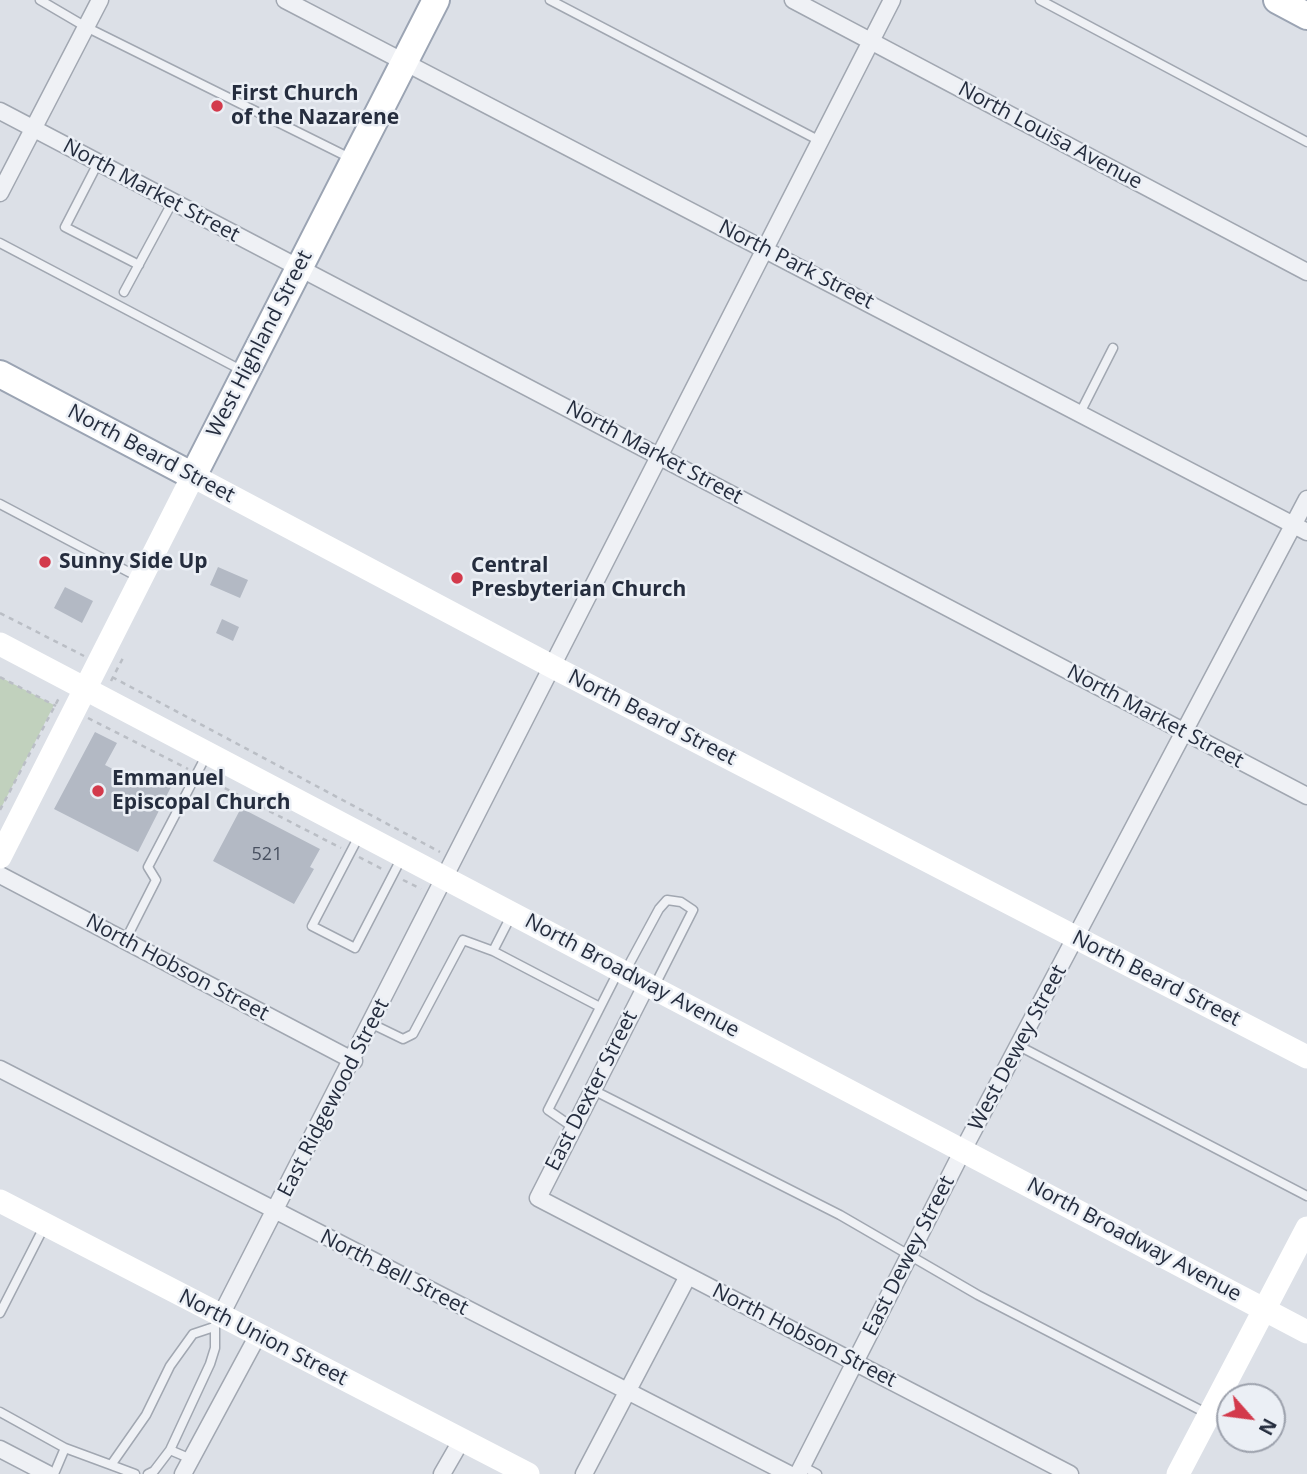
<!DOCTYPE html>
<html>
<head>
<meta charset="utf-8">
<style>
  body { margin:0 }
  #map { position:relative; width:1307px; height:1474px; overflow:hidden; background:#dce0e7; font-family:"Open Sans",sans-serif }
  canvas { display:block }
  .north { position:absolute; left:1216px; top:1383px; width:70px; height:70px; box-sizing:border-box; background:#ebeff5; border:2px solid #9ca1ac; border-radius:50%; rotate:118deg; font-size:19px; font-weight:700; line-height:28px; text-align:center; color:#252d3e }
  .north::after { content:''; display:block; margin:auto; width:24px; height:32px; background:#d33a4c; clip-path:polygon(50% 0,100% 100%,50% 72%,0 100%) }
</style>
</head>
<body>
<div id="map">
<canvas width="1307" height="1474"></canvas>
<div class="north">N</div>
</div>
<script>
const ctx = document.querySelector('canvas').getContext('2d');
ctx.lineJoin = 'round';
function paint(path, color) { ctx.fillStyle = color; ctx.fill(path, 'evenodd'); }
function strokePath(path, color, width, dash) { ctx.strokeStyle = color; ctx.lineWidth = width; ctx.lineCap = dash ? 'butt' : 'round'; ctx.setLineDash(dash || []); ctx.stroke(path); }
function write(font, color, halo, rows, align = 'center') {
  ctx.font = font + ' "Open Sans",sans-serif'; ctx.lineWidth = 5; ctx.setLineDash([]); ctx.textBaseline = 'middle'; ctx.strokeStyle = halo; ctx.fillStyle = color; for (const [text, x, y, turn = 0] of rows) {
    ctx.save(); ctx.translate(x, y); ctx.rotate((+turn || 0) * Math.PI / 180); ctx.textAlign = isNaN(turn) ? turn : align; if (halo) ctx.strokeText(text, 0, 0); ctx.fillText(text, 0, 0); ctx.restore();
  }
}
const green = new Path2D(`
  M0 677 54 705 0 810Z`);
const building = new Path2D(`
  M218 567 248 580 240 598 210 585Z
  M65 587 93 601 82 623 54 608Z
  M222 619 239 627 233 641 216 633Z
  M95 732 117 743 105 765 144 785 149 774 172 785 138 852 54 809Z
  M241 808 320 849 310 867 314 869 294 904 213 861Z`);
const path = new Path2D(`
  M0 613 84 656
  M0 677 56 706
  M112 677 440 852
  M111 681 124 656
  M88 718 188 769
  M207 779 341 848
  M0 810 60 696
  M359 857 384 870
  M403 880 421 889`);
const lane = new Path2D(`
  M40 0 86 27 352 159
  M550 0 820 141
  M1040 0 1307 142
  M98 163 65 227 139 265
  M0 243 243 371
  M124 292 172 203
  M1080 413 1113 348
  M0 504 140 578
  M359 836 312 926 355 948 401 859
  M125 941 156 880 148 867 206 756
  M493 951 511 916
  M626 970 659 909 667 900 681 902 693 910 655 985
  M372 1024 403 1039 413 1034 463 940 493 951 600 1007
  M1019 1046 1307 1196
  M593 1090 840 1215 978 1295 1206 1413
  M574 1128 548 1110 618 972
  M0 1313 44 1227
  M0 1412 65 1448 54 1474
  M65 1448 111 1465 146 1415 170 1366 193 1334 214 1327
  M170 1450 210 1364 215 1348V1325
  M111 1465 135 1474
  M802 1466 817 1474
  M148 1474 154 1471 170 1450 191 1459`);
const street = new Path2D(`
  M285 0 1307 532
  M793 0 1307 272
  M0 111 1307 796
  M0 193 100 0
  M0 875 354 1061
  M647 984 538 1198 1070 1474
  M0 1069 789 1474
  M220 1317 892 0
  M0 1449 48 1474
  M183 1474 258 1335
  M442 1474 461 1441
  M584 1474 688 1276
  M798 1474 963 1150 1307 499`);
const secondary = new Path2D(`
  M0 644 1307 1332
  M0 857 193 476 553 667 1307 1057
  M0 1201 528 1474
  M1178 1474 1307 1228`);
const primary = new Path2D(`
  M1277 0 1307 16
  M0 374 193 476 436 0`);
const markers = [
  [217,106,7,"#d33a4c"],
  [45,562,7,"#d33a4c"],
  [457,578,7,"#d33a4c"],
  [98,791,7,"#d33a4c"]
];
const numberNames = [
  ["521",267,855]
];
const poiNames = [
  ["First Church",231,94],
  ["of the Nazarene",231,118],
  ["Sunny Side Up",59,562],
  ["Central",471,566],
  ["Presbyterian Church",471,590],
  ["Emmanuel",112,779],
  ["Episcopal Church",112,803]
];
const streetNames = [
  ["North Louisa Avenue",1050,136,28],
  ["North Market Street",151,191,28],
  ["North Park Street",796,265,27],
  ["West Highland Street",260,344,-63],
  ["North Market Street",654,453,28],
  ["North Beard Street",151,454,28],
  ["North Market Street",1155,717,28],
  ["North Beard Street",652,718,27],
  ["North Hobson Street",177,968,28],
  ["North Broadway Avenue",632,976,28],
  ["North Beard Street",1156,979,27],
  ["West Dewey Street",1018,1048,-62],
  ["East Dexter Street",592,1091,-63],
  ["East Ridgewood Street",334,1098,-63],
  ["North Broadway Avenue",1134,1240,28],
  ["East Dewey Street",909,1256,-63],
  ["North Bell Street",394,1273,27],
  ["North Hobson Street",804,1336,27],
  ["North Union Street",263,1338,27]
];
paint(green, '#c1d1bd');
paint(building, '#b3b9c4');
strokePath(lane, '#a1a7b1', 11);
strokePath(street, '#a1a7b1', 19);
strokePath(primary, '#9ba4b3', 30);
strokePath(path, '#babec5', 2.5, [5, 5]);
strokePath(lane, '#eff1f5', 8);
strokePath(street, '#eff1f5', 16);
strokePath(secondary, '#fff', 23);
strokePath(primary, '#fff', 26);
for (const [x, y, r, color] of markers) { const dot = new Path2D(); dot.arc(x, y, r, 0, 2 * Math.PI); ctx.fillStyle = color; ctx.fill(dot); strokePath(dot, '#ebeff5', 2.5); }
write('18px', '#485060', null, numberNames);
write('bold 21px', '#252d3e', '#ebeff5', poiNames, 'left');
write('21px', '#252d3e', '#ebeff5', streetNames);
</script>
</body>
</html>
